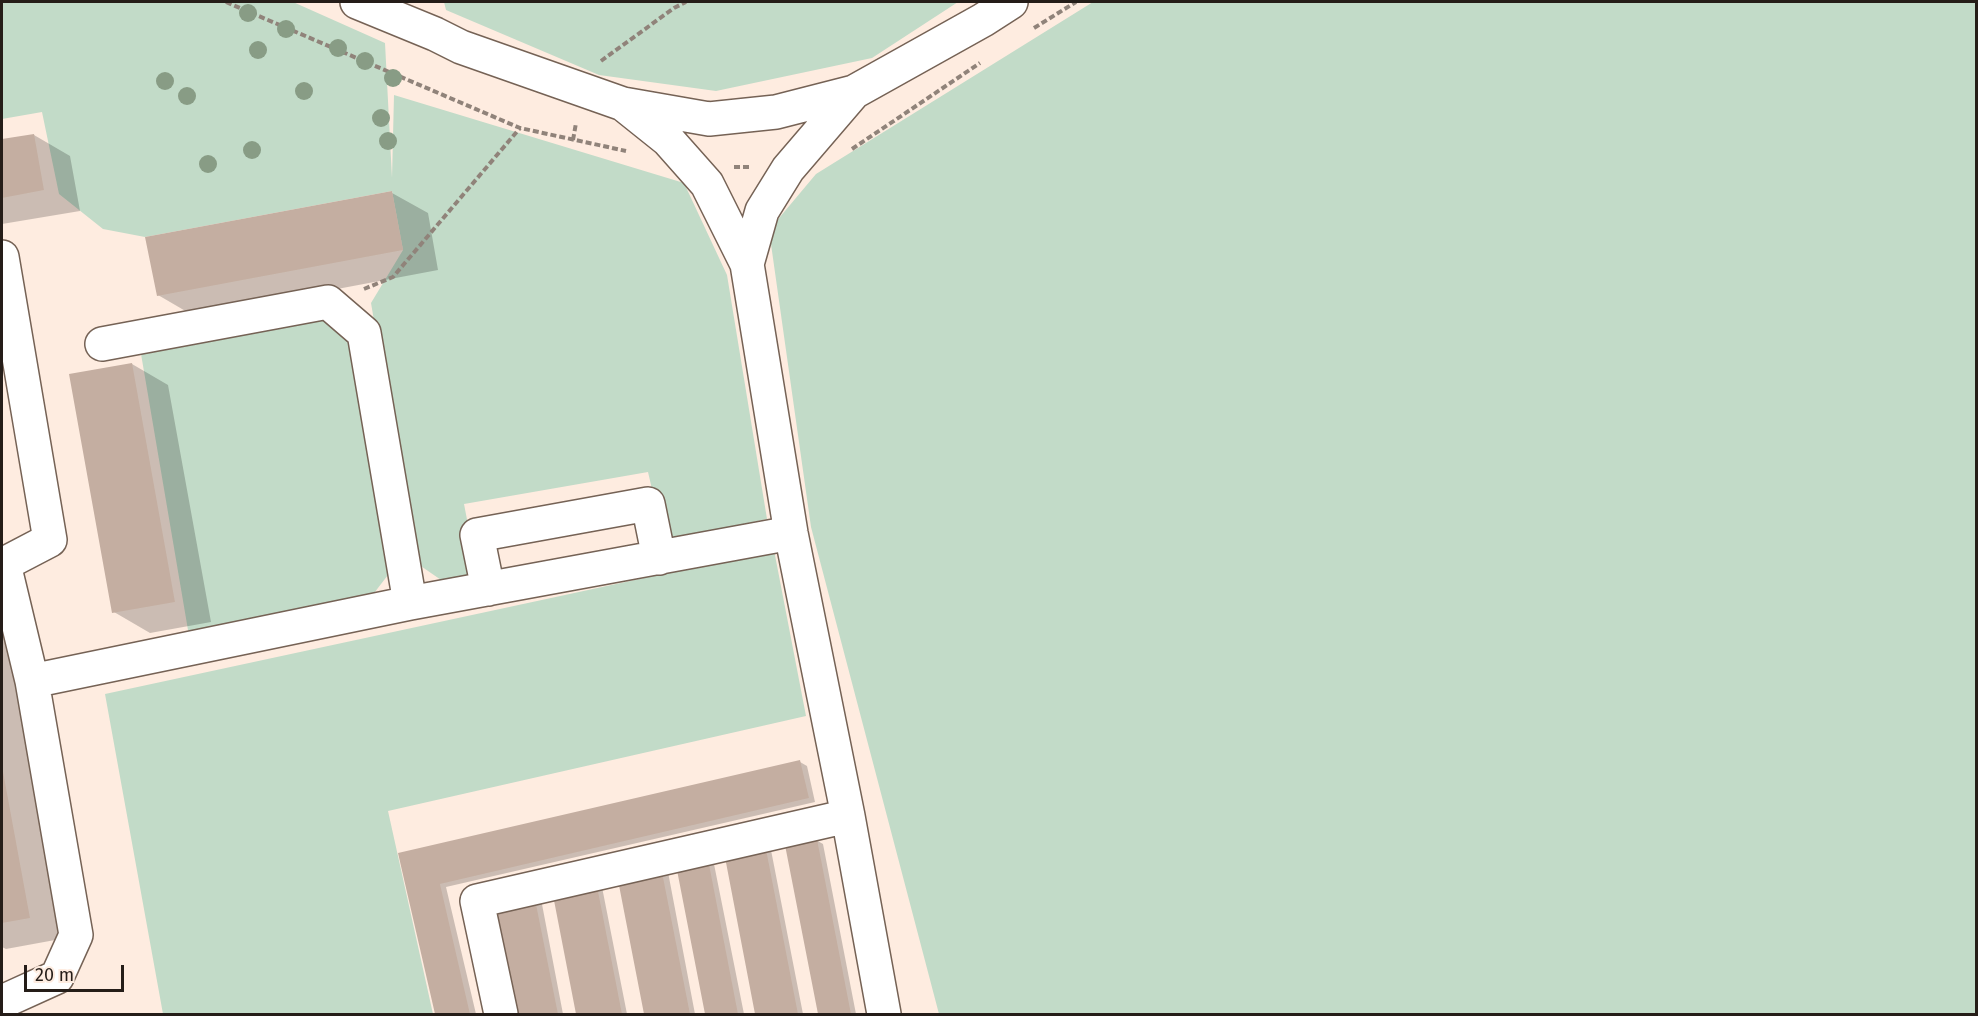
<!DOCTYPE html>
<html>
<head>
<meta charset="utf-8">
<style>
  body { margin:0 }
  #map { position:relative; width:1978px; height:1016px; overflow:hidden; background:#feece0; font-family:"Fira Sans",sans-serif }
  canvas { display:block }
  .frame { position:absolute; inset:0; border:3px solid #251d18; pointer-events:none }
  .scale { position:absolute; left:24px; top:965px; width:100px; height:27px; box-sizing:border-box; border:3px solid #251d18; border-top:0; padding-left:8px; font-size:18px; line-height:21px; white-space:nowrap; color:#251d18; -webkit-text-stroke:4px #feece0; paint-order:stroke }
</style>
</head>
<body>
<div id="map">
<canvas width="1978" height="1016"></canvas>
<div class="frame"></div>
<div class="scale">20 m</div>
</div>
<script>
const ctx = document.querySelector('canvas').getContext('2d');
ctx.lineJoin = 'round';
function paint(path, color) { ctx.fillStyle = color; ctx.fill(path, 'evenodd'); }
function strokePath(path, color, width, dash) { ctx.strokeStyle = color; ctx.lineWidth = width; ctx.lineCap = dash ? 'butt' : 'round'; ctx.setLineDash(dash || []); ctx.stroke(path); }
const green = new Path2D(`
  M2 2H293L385 43 392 178 394 95 684 183 727 275 767 519 664 541 648 472 464 504 478 576 444 582 415 562 371 303 403 250 392 191 145 237 103 229 59 194 42 112 2 119Z
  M444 2H958L872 58 716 91 599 75 446 10Z
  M1093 2H1976V1014H939L811 527 769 230 816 174Z
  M320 313 342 325 356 358 391 571 368 601 189 636 140 348Z
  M774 550 806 716 388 811 433 1014H163L105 694Z`);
const shadow = new Path2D(`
  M34 135 70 156 80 211 2 224V141Z
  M392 193 428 213 438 270 194 316 158 295Z
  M132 364 168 385 211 622 150 633 114 612Z
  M2 633 11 639 66 938 6 949 2 947Z
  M800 762 807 766 815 802 446 887 476 1014H436L399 854Z
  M816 840 823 844 856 1014H819L787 846Z
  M771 850 803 1014H757L725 854Z
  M708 860 714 864 744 1014H707L678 866Z
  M668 872 695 1014H645L619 877Z
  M602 887 627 1014H577L553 891Z
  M534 895 541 899 563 1014H513Z`);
const building = new Path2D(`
  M34 134 44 190 2 198V139Z
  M392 191 403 250 157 296 145 237Z
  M132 363 175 602 112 613 69 374Z
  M800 760 809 798 440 884 470 1014H435L398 853Z
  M2 766 30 918 2 923Z
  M817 839 851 1014H818L785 845Z
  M765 844 798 1014H755L724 852Z
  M708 859 738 1014H705L676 865Z
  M661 867 690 1014H644L617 875Z
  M596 881 622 1014H576L552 890Z
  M534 894 558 1014H512L490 902Z`);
const path = new Path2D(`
  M226 2 520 128 626 151
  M1034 28 1076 2
  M601 61 674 8 686 2
  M573 140 576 123
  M852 149 980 63
  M734 167H751
  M364 289 393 277 520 128`);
const minor = new Path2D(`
  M357 2 435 34 461 47 623 104 709 119 776 112 854 92 983 20 1011 2
  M623 104 668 140 707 184 747 264 791 533 848 816 884 1014
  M2 257 50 540 4 564 32 681 76 935 57 977 2 1002
  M747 264 762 211 788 169 854 92
  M102 344 328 302 364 333 410 603
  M488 589 477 535 648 504 659 558
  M32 681 410 603 791 533
  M501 1014 477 901 848 816`);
const trees = [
  [248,13],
  [286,29],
  [338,48],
  [258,50],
  [365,61],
  [393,78],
  [165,81],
  [304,91],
  [187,96],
  [381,118],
  [388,141],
  [252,150],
  [208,164]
];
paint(green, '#c2dbc8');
paint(shadow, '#0003');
paint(building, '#c4aea1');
strokePath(minor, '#756255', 36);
strokePath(path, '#90837a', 4, [6, 3]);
strokePath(minor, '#fff', 33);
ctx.fillStyle = '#889c85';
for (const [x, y] of trees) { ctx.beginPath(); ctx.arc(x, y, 9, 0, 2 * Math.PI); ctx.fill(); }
</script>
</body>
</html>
